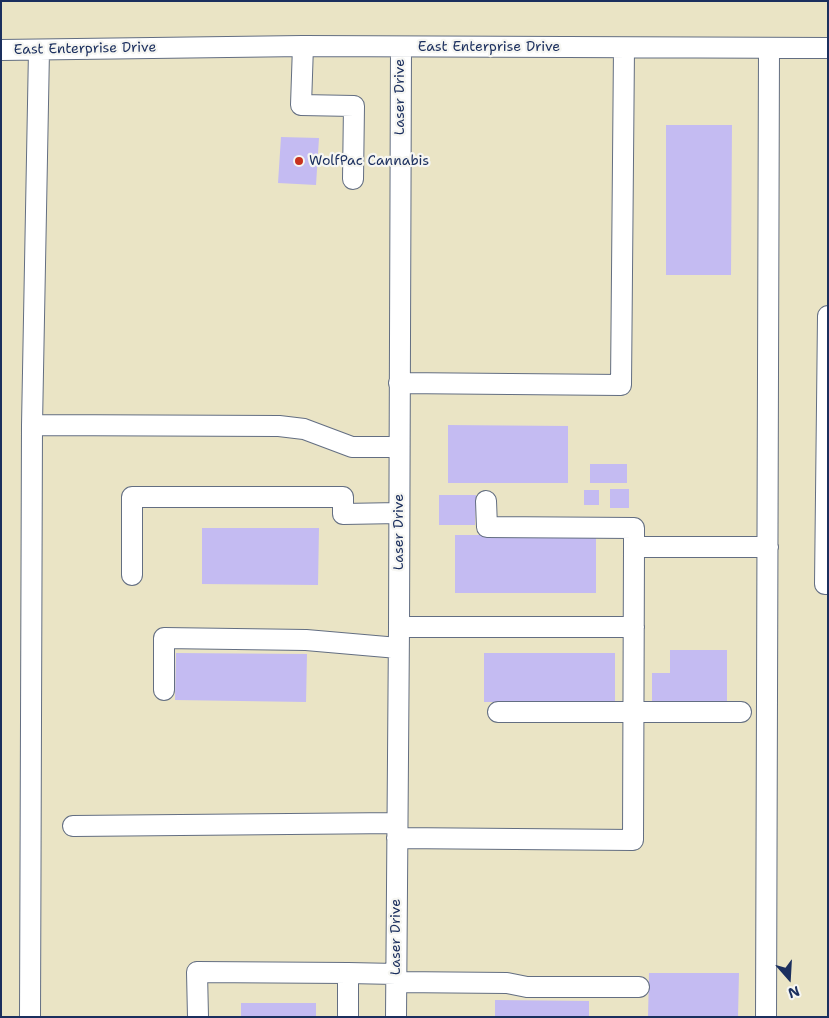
<!DOCTYPE html>
<html>
<head>
<meta charset="utf-8">
<style>
  body { margin:0 }
  #map { position:relative; width:829px; height:1018px; overflow:hidden; background:#eae4c5; font-family:"Shantell Sans",sans-serif }
  canvas { display:block }
  .frame { position:absolute; inset:0; border:2px solid #1b2f5e; pointer-events:none }
  .north { position:absolute; left:764px; top:953px; width:50px; height:50px; -webkit-text-stroke:4px #f6f6f2; paint-order:stroke; rotate:161deg; font-size:14px; font-weight:700; line-height:20px; text-align:center; color:#1b2f5e }
  .north::after { content:''; display:block; margin:auto; width:18px; height:22px; background:#1b2f5e; clip-path:polygon(50% 0,100% 100%,50% 72%,0 100%) }
</style>
</head>
<body>
<div id="map">
<canvas width="829" height="1018"></canvas>
<div class="frame"></div>
<div class="north">N</div>
</div>
<script>
const ctx = document.querySelector('canvas').getContext('2d');
ctx.lineJoin = 'round';
function paint(path, color) { ctx.fillStyle = color; ctx.fill(path, 'evenodd'); }
function strokePath(path, color, width, dash) { ctx.strokeStyle = color; ctx.lineWidth = width; ctx.lineCap = dash ? 'butt' : 'round'; ctx.setLineDash(dash || []); ctx.stroke(path); }
function write(font, color, halo, rows, align = 'center') {
  ctx.font = font + ' "Shantell Sans",sans-serif'; ctx.lineWidth = 4.5; ctx.setLineDash([]); ctx.textBaseline = 'middle'; ctx.strokeStyle = halo; ctx.fillStyle = color; for (const [text, x, y, turn = 0] of rows) {
    ctx.save(); ctx.translate(x, y); ctx.rotate((+turn || 0) * Math.PI / 180); ctx.textAlign = isNaN(turn) ? turn : align; if (halo) ctx.strokeText(text, 0, 0); ctx.fillText(text, 0, 0); ctx.restore();
  }
}
const building = new Path2D(`
  M666 125H732L731 275H666Z
  M281 137 319 138 316 185 278 183Z
  M448 425 568 426V483H448Z
  M590 464H627V483H590Z
  M610 489H629V508H610Z
  M584 490H599V505H584Z
  M439 495H476L475 525H439Z
  M202 528H319L318 585 202 584Z
  M455 535H596V593H455Z
  M670 650H727V702H652V673H670Z
  M176 653 307 654 306 702 175 700Z
  M484 653H615V702H484Z
  M649 973H739L738 1017H648Z
  M495 1000 589 1001V1017H495Z
  M241 1003H316V1017H241Z`);
const minor = new Path2D(`
  M303 46 301 105 354 106 353 179
  M1 50 303 46 828 48
  M828 316 825 584H828
  M399 383 621 385 624 48
  M32 425 279 426 304 429 352 447H399
  M486 501 487 527 634 528V547
  M132 575V497H343V514L399 513
  M399 627H634
  M164 690V638L306 640 398 648
  M498 712H741
  M73 826 397 823
  M397 838 633 840 634 547H768
  M396 982 507 983 527 987H639
  M30 1017 32 425 39 50
  M198 1017 197 972 348 973
  M348 1017V973L396 974
  M396 1017 399 627 401 47
  M766 1017 769 48`);
const markers = [
  [299,161,5,"#c8321e"]
];
const streetNames = [
  ["East Enterprise Drive",489,47],
  ["East Enterprise Drive",85,49,-1],
  ["Laser Drive",400,97,-90],
  ["Laser Drive",399,532,-90],
  ["Laser Drive",396,937,-90]
];
const poiNames = [
  ["WolfPac Cannabis",309,161]
];
paint(building, '#c4bbf2');
strokePath(minor, '#636e82', 22);
strokePath(minor, '#fff', 20);
for (const [x, y, r, color] of markers) { const dot = new Path2D(); dot.arc(x, y, r, 0, 2 * Math.PI); ctx.fillStyle = color; ctx.fill(dot); strokePath(dot, '#f6f6f2', 2); }
write('14px', '#1b2f5e', '#f6f6f2', streetNames);
write('14px', '#1b2f5e', '#f6f6f2', poiNames, 'left');
</script>
</body>
</html>
